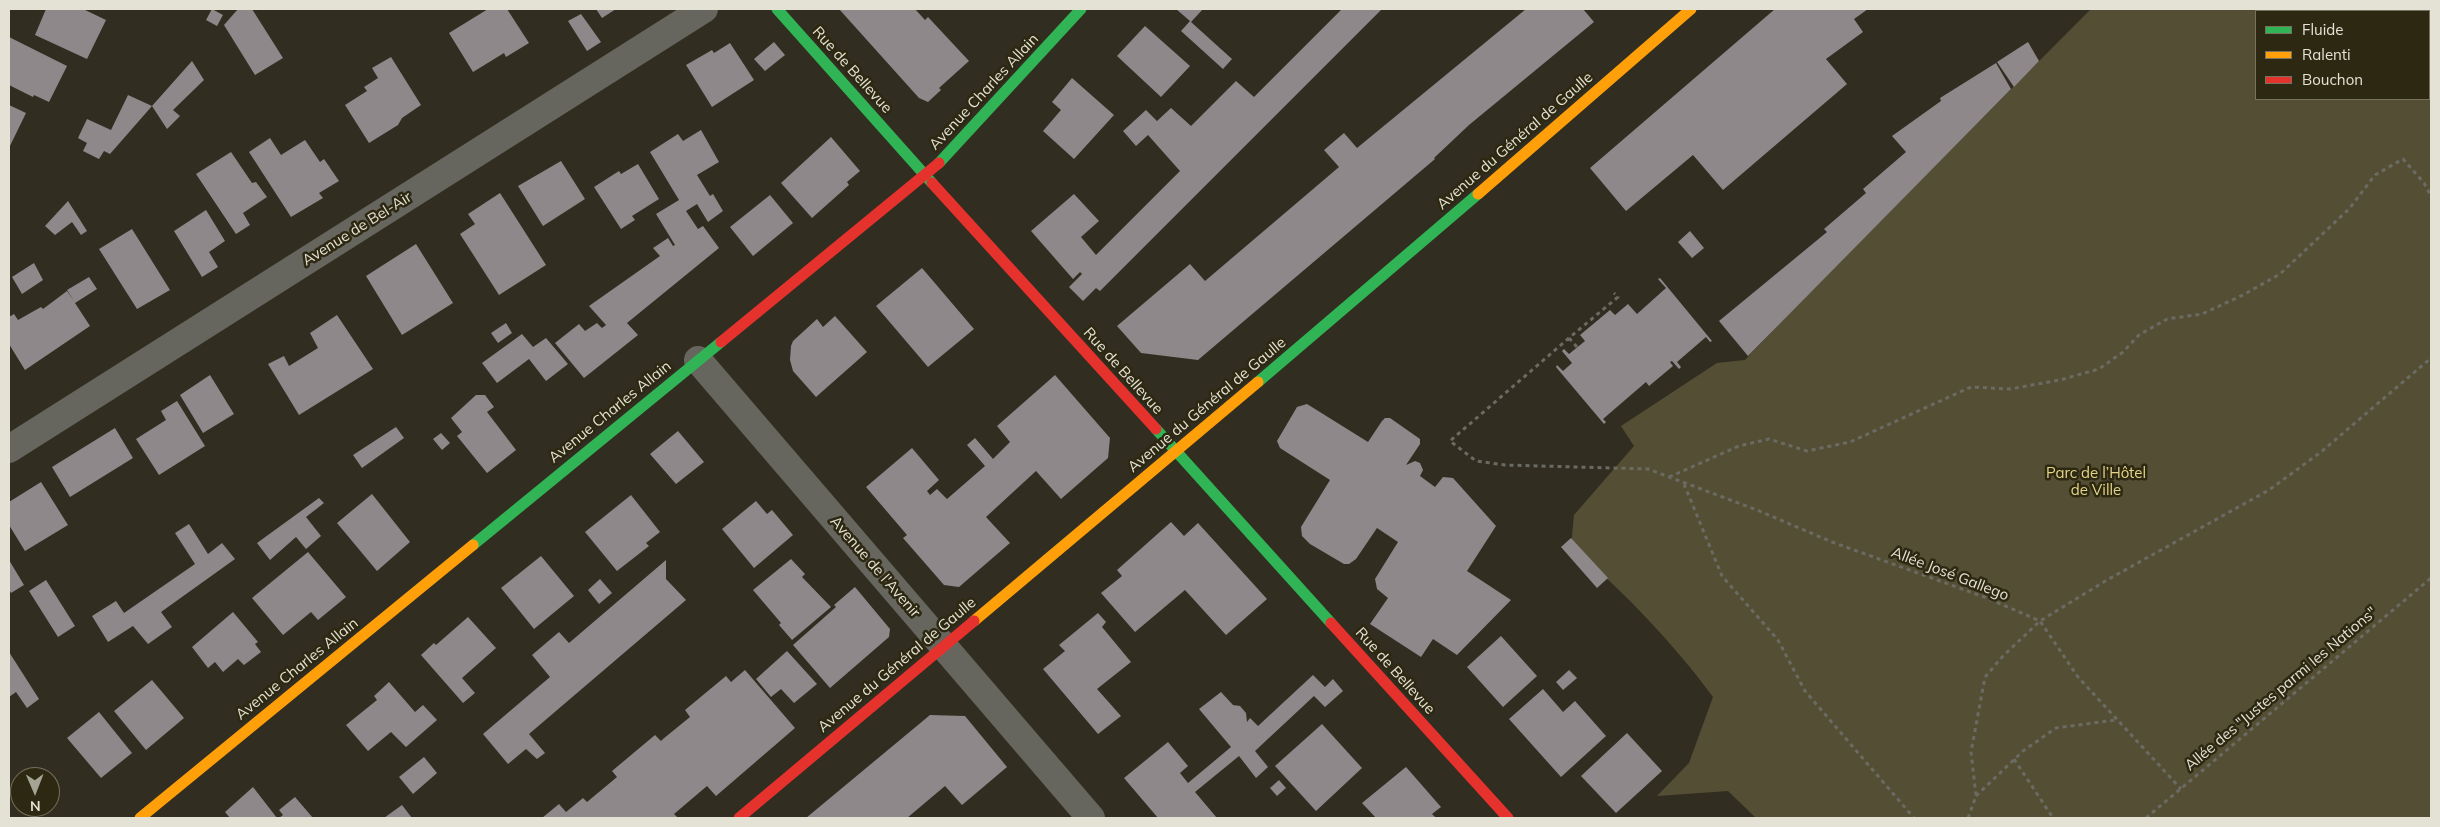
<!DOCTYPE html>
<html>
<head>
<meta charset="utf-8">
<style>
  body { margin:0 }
  #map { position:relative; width:2440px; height:827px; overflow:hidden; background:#312e21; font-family:Mulish,sans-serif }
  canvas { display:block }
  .frame { position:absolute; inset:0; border:10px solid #e4e2d4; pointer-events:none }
  .legend { position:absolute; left:2255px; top:10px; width:175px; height:90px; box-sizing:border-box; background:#2d2811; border:1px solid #76725f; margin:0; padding:6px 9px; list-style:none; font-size:15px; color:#e4e2d4 }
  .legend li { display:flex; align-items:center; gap:10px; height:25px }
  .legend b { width:25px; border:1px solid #76725f }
  .north { position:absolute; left:10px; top:767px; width:50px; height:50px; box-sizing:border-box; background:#2d2811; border:1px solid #76725f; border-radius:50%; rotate:179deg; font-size:14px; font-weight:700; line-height:20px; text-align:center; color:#e4e2d4 }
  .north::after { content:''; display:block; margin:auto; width:18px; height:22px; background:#a5a395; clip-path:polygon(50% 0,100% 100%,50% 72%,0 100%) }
</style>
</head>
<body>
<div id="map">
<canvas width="2440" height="827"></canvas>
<div class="frame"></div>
<ul class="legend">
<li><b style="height:6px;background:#30b455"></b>Fluide</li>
<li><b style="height:6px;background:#ff9f0a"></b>Ralenti</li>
<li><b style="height:6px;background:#e5322d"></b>Bouchon</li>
</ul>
<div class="north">N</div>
</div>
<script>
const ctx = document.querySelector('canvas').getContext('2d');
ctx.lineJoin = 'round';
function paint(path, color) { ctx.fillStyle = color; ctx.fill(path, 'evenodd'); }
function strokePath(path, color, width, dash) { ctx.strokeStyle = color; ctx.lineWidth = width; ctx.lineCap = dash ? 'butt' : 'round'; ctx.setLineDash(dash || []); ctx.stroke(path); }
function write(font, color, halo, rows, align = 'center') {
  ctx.font = font + ' Mulish,sans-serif'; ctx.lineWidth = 5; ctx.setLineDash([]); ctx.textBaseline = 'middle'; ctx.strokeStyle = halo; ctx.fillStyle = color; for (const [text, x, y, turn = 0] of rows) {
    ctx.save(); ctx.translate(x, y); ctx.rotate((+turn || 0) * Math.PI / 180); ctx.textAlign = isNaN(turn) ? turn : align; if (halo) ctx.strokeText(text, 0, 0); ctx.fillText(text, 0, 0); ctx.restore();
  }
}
const green = new Path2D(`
  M2091 9H2431V818H1756L1728 791 1657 796 1689 763 1713 697C1675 645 1621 588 1571 547L1574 515 1634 446 1621 426 1717 363 1745 360 1830 271ZM2256 11H2429V99H2256Z`);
const building = new Path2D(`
  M46 9H83L106 20 87 59 35 35Z
  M212 9 223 15 217 26 206 20Z
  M238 9H252L283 58 255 75 224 25Z
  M488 9H507L529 43 506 57 504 53 473 72 449 33Z
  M596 9H616L602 18Z
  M839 9H915L925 20 928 17 969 61 939 88 941 90 928 102 919 98Z
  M1176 9H1203L1191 22 1232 59 1223 69 1181 31 1190 21Z
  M1342 9H1382L1100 291 1096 288 1083 301 1069 287 1082 274 1080 272 1073 279 1031 231 1074 194 1099 221 1081 237 1096 255 1180 171 1148 135 1136 146 1123 131 1146 110 1157 121 1171 108 1191 126 1236 81 1254 97Z
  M1526 9H1583L1594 22 1469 125 1434 158 1435 159 1198 360 1141 353 1117 326 1190 264 1205 281 1339 167 1324 150 1344 133 1357 148Z
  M1775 9H1868L1854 19 1863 32 1826 59 1847 84 1723 190 1693 155 1626 211 1590 168Z
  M581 14 601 42 587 51 568 21Z
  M1145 26 1190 66 1161 97 1117 56Z
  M9 37 67 66 49 102 34 95 33 97 9 85Z
  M774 42 785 55 765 71 754 59Z
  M2028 42 2039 61 2014 87 1997 62Z
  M730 43 754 80 712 107 686 65 712 50 714 53Z
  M391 57 421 105 402 118 398 125 369 143 345 105 367 91 364 87 378 78 372 68Z
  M192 61 204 80 173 110 180 116 167 129 152 106 110 154 104 151 99 159 83 151 87 143 78 138 87 119 111 130 128 95 152 106Z
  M1996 63 2011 89 1748 356 1719 321 1827 232 1824 229 1866 193 1863 189 1906 152 1892 136 1941 101 1940 98Z
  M1072 78 1114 115 1074 159 1043 131 1061 110 1052 102Z
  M9 105 26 113 9 148Z
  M701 130 719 162 697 175 710 196 713 194 723 211 708 222 697 204 686 211 698 229 703 226 719 248 627 323 638 335 584 378 555 343 579 324 585 331 597 323 602 328 606 325 589 306 660 256 653 248 668 238 673 246 675 245 656 214 679 200 650 152 678 134 683 141Z
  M831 137 860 171 847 182 849 185 812 218 781 183Z
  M270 138 281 155 305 140 320 162 324 159 339 181 319 193 323 198 291 217 249 152Z
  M231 152 252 183 256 182 267 197 243 213 250 225 236 234 196 174Z
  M561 161 585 199 543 226 518 186Z
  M638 164 659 199 632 216 635 220 621 229 594 187 619 171 621 174Z
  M500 193 546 265 499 295 460 234 475 224 468 214Z
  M770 195 793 223 753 256 730 227Z
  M68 201 87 231 81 235 72 222 55 235 45 226Z
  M206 210 225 241 209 252 218 267 202 277 174 231Z
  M132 229 170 290 137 309 99 249Z
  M1690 231 1704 248 1692 258 1678 242Z
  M416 244 453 303 402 335 366 276Z
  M34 263 43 280 22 294 12 277Z
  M922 268 974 329 928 367 876 306Z
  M89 277 97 289 75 303 90 326 25 370 9 344V317L14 314 18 320 41 307 43 309 67 291 74 301 67 290Z
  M1660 278 1712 341 1710 342 1706 337 1677 362 1681 367 1679 369 1672 361 1670 362 1673 366 1649 386 1646 382 1603 419 1606 422 1604 424 1556 367 1557 365 1563 371 1572 363 1562 351 1564 349 1569 354 1585 341 1580 335 1610 310 1615 315 1628 304 1637 314 1666 288 1658 279Z
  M337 315 373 369 299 415 268 364 284 356 289 366 318 348 310 333Z
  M835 316 867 352 816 397 793 371 790 360 791 346 793 341 817 319 823 327Z
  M506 323 512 333 498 343 491 333Z
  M522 334 533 347 546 338 568 364 546 381 529 359 497 383 482 363Z
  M210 375 234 414 203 433 180 395Z
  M1055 375 1110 438 1108 458 1061 499 1036 471 986 517 1010 543 959 587 944 585 903 538 907 535 866 487 912 448 939 480 927 491 930 495 937 489 947 499 985 466 967 445 975 438 993 459 1010 442 997 426Z
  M476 395H485L494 407 487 412 516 450 487 473 457 436 462 432 451 418Z
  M177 401 205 446 159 475 136 439 166 420 161 411Z
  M1307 404 1368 442 1382 421 1385 418H1390L1420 439V444L1406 465 1415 461 1420 463 1423 470 1420 476 1435 487 1443 477 1453 478 1496 526 1467 571 1511 600 1457 655 1433 639 1421 657 1370 624 1388 598 1377 589 1375 579 1398 542 1377 528 1356 559 1349 564H1344L1310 544 1302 536 1301 527 1330 480 1280 448 1277 441 1297 407Z
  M396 427 404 438 362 468 353 455Z
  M115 428 133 458 70 497 52 467Z
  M678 431 704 462 676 484 650 454Z
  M441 433 450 443 442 450 433 439Z
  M41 482 68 525 25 551 9 525V502Z
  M372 494 410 542 377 571 337 523Z
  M631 495 660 532 646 543 649 546 617 571 585 532Z
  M319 498 324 503 306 517 321 536 306 549 296 537 270 560 257 543Z
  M756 501 767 514 772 510 793 535 754 568 722 529Z
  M1171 522 1184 536 1198 523 1267 599 1226 635 1185 590 1135 632 1101 593 1122 576 1117 570Z
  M189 524 208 554 222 543 235 559 161 612 172 627 148 644 133 626 108 642 92 616 116 601 124 613 195 564 175 533Z
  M1571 538 1608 578 1597 588 1561 547Z
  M308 552 346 597 318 620 311 612 283 635 252 598Z
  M541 556 574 596 534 629 501 588Z
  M791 559 805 574 802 577 831 607 792 640 779 625 781 623 753 590Z
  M9 560 24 585 11 593 9 589Z
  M666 560V579L686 600 529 734 545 753 537 759 526 749 508 764 483 734 550 677 532 655 559 632 569 643Z
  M600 579 612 593 599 604 588 590Z
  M46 580 75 626 58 637 29 591Z
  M855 587 890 629 889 637 830 688 793 645 836 607 834 605Z
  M233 612 258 642 255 644 261 652 244 665 238 659 223 672 215 662 208 668 192 647Z
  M1098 613 1106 622 1102 627 1131 662 1097 689 1121 716 1098 734 1043 669 1065 651 1059 645Z
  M468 617 496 648 462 678 475 693 463 703 421 655 434 643 436 645Z
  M1501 636 1537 676 1503 707 1467 667Z
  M787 651 817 684 794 703 781 689 771 697 756 679Z
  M9 652 39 699 27 708 16 692 9 697Z
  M745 670 795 728 716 796 707 786 674 814 678 818H542L559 804 566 812 583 798 587 802 617 777 612 771 655 735 661 741 663 739 690 717 685 710 726 676 731 682Z
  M1569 670 1577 678 1563 690 1556 682Z
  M1313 675 1325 687 1333 679 1343 691 1325 707 1314 696 1255 751 1268 767 1256 778 1239 756 1195 792 1217 818H1158L1124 778 1168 742 1188 766 1180 773 1188 783 1231 747 1199 709 1221 692 1233 705 1240 706 1246 713 1247 722 1250 718 1258 726Z
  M152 680 184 718 146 750 114 711Z
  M389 682 415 712 423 705 437 720 406 747 391 732 368 751 346 725 377 700 374 696Z
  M1543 689 1563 712 1575 701 1606 736 1561 777 1509 719Z
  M99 712 132 753 101 778 67 738Z
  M930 715 965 716 1007 767 962 805 945 786 907 818H806Z
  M1322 724 1362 768 1316 811 1275 766Z
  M1627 733 1662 771 1616 813 1581 776Z
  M424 757 437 773 413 794 399 777Z
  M1406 767 1441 807 1432 814 1436 818H1376L1362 803Z
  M1279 780 1286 788 1277 796 1270 788Z
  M253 787 277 818H230L225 812Z
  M295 797 313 818H279L283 815 279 810Z
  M402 805 412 818H384L395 810Z`);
const path = new Path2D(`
  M1569 338 1450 441 1476 461 1505 465 1648 469 1757 510 1832 542 1987 598 2040 621 2078 677 2181 789
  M1577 347 1569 338 1618 297 1614 293
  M1669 477 1739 446 1769 439 1807 451 1850 442 1971 387 2010 389 2060 380 2099 369 2123 352 2139 335 2167 319 2202 314 2243 295 2280 274 2349 209 2375 175 2403 159 2424 183 2431 196
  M1684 484 1722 576 1778 640 1805 691 1914 818
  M2014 759 2053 818
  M1976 796 2023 751 2056 728 2115 720
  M1968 818 1976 796 1971 752 1985 677 2003 656 2040 621 2107 580 2269 490 2321 452 2431 358
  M2146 818 2431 578`);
const street = new Path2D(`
  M698 360 1091 818
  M9 449 704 9`);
const fast = new Path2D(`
  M777 9 932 183
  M939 163 1081 9
  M1258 382 1478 194
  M1156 429 1331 623
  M473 545 721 342`);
const slow = new Path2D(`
  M1478 194 1691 9
  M974 621 1258 382
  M140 818 473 545`);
const jam = new Path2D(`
  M932 183 1156 429
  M721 342 939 163
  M1331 623 1508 818
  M739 818 974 621`);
const streetNames = [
  ["Rue de Bellevue",852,70,48],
  ["Avenue Charles Allain",984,92,-47],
  ["Avenue du Général de Gaulle",1515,141,-41],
  ["Avenue de Bel-Air",357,229,-32],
  ["Rue de Bellevue",1123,371,48],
  ["Avenue du Général de Gaulle",1207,405,-40],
  ["Avenue Charles Allain",610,412,-39],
  ["Avenue de l'Avenir",875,567,49],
  ["Allée José Gallego",1950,574,21],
  ["Avenue du Général de Gaulle",897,665,-40],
  ["Avenue Charles Allain",297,669,-39],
  ["Rue de Bellevue",1395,671,48],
  ["Allée des \"Justes parmi les Nations\"",2281,689,-40]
];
const parkNames = [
  ["Parc de l’Hôtel",2096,473],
  ["de Ville",2096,490]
];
paint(green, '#544f34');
paint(building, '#8e888b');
strokePath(path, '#6b6a63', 3, [4, 4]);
strokePath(street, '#66655e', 28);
strokePath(fast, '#30b455', 11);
strokePath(slow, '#ff9f0a', 11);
strokePath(jam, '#e5322d', 11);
write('15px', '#e4e2d4', '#2d2811', streetNames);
write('15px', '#e4d487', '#2d2811', parkNames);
</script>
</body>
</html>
